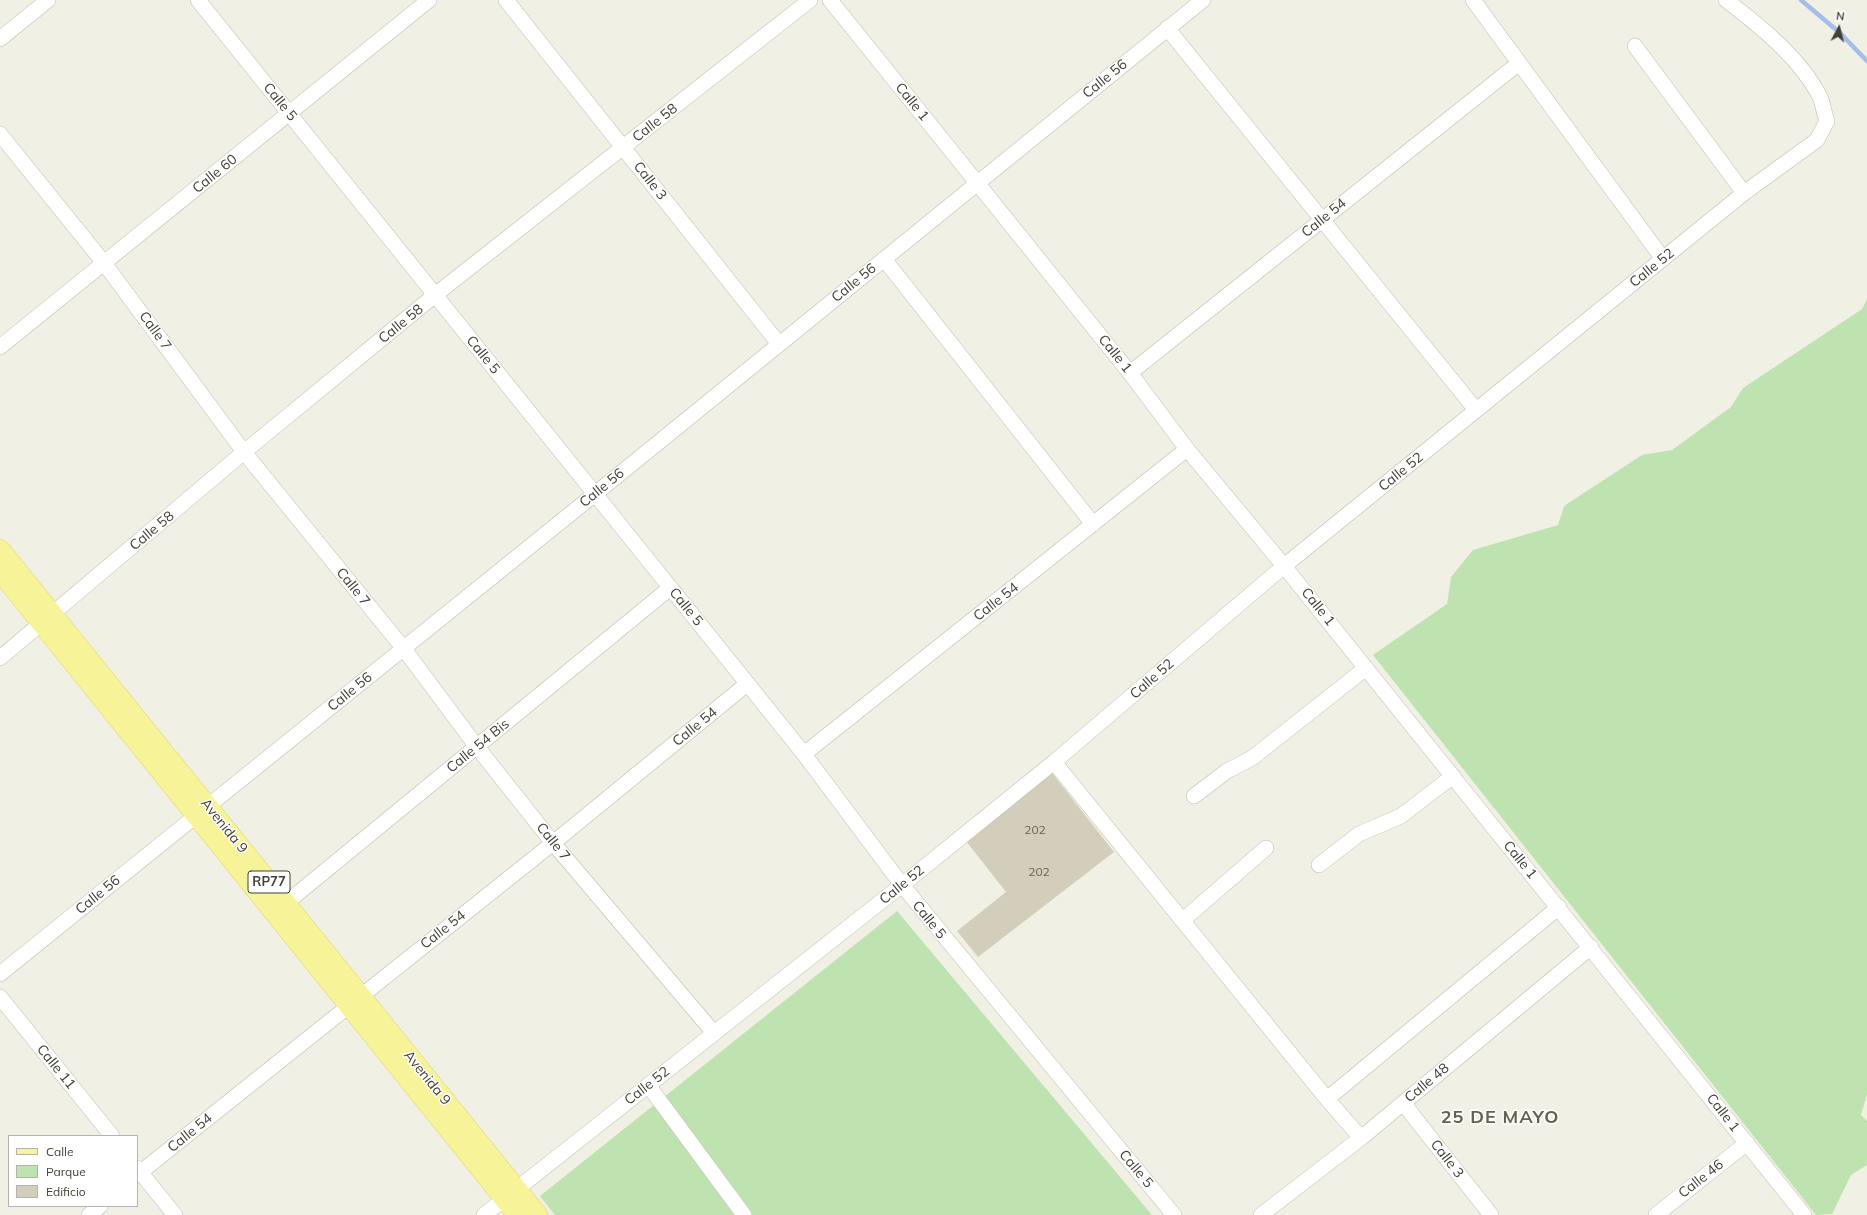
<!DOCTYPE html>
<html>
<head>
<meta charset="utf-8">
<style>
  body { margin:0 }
  #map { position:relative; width:1867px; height:1215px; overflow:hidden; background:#f1f0e5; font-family:Mulish,sans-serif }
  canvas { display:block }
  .legend { position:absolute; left:8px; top:1135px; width:130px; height:72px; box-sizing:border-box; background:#fff; border:1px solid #b4b3ae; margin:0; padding:5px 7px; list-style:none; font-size:12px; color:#434135 }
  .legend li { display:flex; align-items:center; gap:8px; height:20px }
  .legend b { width:20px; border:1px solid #b4b3ae }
  .north { position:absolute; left:1819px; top:8px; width:40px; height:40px; -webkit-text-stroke:3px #fff; paint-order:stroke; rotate:7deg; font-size:11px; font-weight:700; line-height:16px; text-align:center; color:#434135 }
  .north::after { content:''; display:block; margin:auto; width:14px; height:18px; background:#434135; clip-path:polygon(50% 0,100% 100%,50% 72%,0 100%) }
</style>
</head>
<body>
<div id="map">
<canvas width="1867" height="1215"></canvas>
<ul class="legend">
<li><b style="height:5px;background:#f7f398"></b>Calle</li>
<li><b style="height:11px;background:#bfe3b0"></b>Parque</li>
<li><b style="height:11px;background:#d2cebb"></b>Edificio</li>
</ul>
<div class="north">N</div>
</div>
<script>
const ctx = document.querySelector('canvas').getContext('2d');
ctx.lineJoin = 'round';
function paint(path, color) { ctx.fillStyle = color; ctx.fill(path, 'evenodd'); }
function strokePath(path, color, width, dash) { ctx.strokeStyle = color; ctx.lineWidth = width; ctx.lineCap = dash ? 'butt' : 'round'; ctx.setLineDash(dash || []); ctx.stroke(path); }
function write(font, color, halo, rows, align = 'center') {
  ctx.font = font + ' Mulish,sans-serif'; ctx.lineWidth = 3; ctx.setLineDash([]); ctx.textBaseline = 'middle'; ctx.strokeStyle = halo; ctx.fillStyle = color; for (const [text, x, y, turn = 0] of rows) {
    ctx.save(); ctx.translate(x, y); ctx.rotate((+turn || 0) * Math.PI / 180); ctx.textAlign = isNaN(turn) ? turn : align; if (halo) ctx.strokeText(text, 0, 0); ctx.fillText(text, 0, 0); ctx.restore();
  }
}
const green = new Path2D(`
  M1867 299V1094L1861 1115 1867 1121V1165L1851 1175 1832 1214 1816 1215 1373 655 1447 604 1451 577 1473 550 1558 525 1564 506 1642 455 1672 450 1731 407 1743 388 1862 309Z
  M897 911 1152 1215H555L540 1196Z`);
const stream = new Path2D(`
  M1801 0 1840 33 1867 61`);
const building = new Path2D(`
  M1052 773 1114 852 978 957 957 931 1006 892 966 841Z`);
const minor = new Path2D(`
  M198 0 804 754 902 885 1174 1215
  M506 0 779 344
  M830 0 1130 373 1187 449 1284 566 1804 1215
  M1473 0 1663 259
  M1167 28 1476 410
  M0 39 48 0
  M1635 46 1744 193
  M0 134 104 263 244 452 404 649 477 747 553 843 714 1033
  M884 259 1093 524
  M0 347 429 0
  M1130 373 1519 63
  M0 658 244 452 435 295 810 0
  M804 754 1187 449
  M1054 762 1327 1099 1361 1138
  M1194 796 1227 771 1252 758 1366 668
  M1319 865 1359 834 1401 816 1453 776
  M286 903 670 588
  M1183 920 1266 848
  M0 974 595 494 1203 0
  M0 997 112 1136
  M648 1085 744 1215
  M1327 1099 1559 907
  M1403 1103 1491 1215
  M137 1168 175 1215
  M137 1175 553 843 747 684
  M89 1215 100 1206
  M484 1215 902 885 1054 762 1284 566 1744 193 1817 140 1827 121C1824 113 1823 104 1820 97 1801 59 1759 25 1726 0
  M1261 1215 1361 1138 1591 947
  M1656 1215 1747 1143`);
const major = new Path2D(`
  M0 549 538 1215
  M0 572 517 1215`);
const numberNames = [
  ["202",1035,830],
  ["202",1039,872]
];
const shields = [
  [269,882,42]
];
const shieldNames = [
  ["RP77",269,882]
];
const streetNames = [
  ["Calle 56",1105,79,-39],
  ["Calle 5",280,102,51],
  ["Calle 1",912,102,51],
  ["Calle 58",655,123,-38],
  ["Calle 60",215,174,-39],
  ["Calle 3",650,181,52],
  ["Calle 54",1324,218,-39],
  ["Calle 52",1652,268,-39],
  ["Calle 56",854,283,-39],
  ["Calle 58",401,324,-39],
  ["Calle 7",155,331,54],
  ["Calle 1",1115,354,51],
  ["Calle 5",483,355,51],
  ["Calle 52",1401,472,-39],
  ["Calle 56",602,488,-39],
  ["Calle 58",152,531,-40],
  ["Calle 7",353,587,51],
  ["Calle 54",996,602,-38],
  ["Calle 5",686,607,51],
  ["Calle 1",1318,607,51],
  ["Calle 52",1152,679,-41],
  ["Calle 56",350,692,-39],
  ["Calle 54",695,727,-39],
  ["Calle 54 Bis",478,746,-39],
  ["Avenida 9",224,826,51],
  ["Calle 7",553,842,51],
  ["Calle 1",1520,860,51],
  ["Calle 52",902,885,-39],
  ["Calle 56",98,895,-39],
  ["Calle 5",929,920,51],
  ["Calle 54",443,930,-38],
  ["Calle 11",56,1067,51],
  ["Avenida 9",427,1078,51],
  ["Calle 48",1427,1083,-40],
  ["Calle 52",647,1086,-38],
  ["Calle 1",1723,1113,52],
  ["Calle 54",190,1133,-39],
  ["Calle 3",1447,1159,52],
  ["Calle 5",1136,1169,50],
  ["Calle 46",1701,1179,-38]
];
const districtNames = [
  ["25 DE MAYO",1500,1118]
];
paint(green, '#bfe3b0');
strokePath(stream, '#a4bdea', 4.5);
paint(building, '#d2cebb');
strokePath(minor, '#bcbaa8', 16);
strokePath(major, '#dbd469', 20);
strokePath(minor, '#fff', 15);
strokePath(major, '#f7f398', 19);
write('12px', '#676456', null, numberNames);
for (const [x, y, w] of shields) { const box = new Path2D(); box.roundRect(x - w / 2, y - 11, w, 22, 3); ctx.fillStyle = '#fff'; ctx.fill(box); strokePath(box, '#434135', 1); }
write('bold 13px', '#434135', null, shieldNames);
write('14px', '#434135', '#fff', streetNames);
ctx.letterSpacing = '1px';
write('bold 18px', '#65614d', '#fff', districtNames);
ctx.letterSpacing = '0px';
</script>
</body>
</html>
